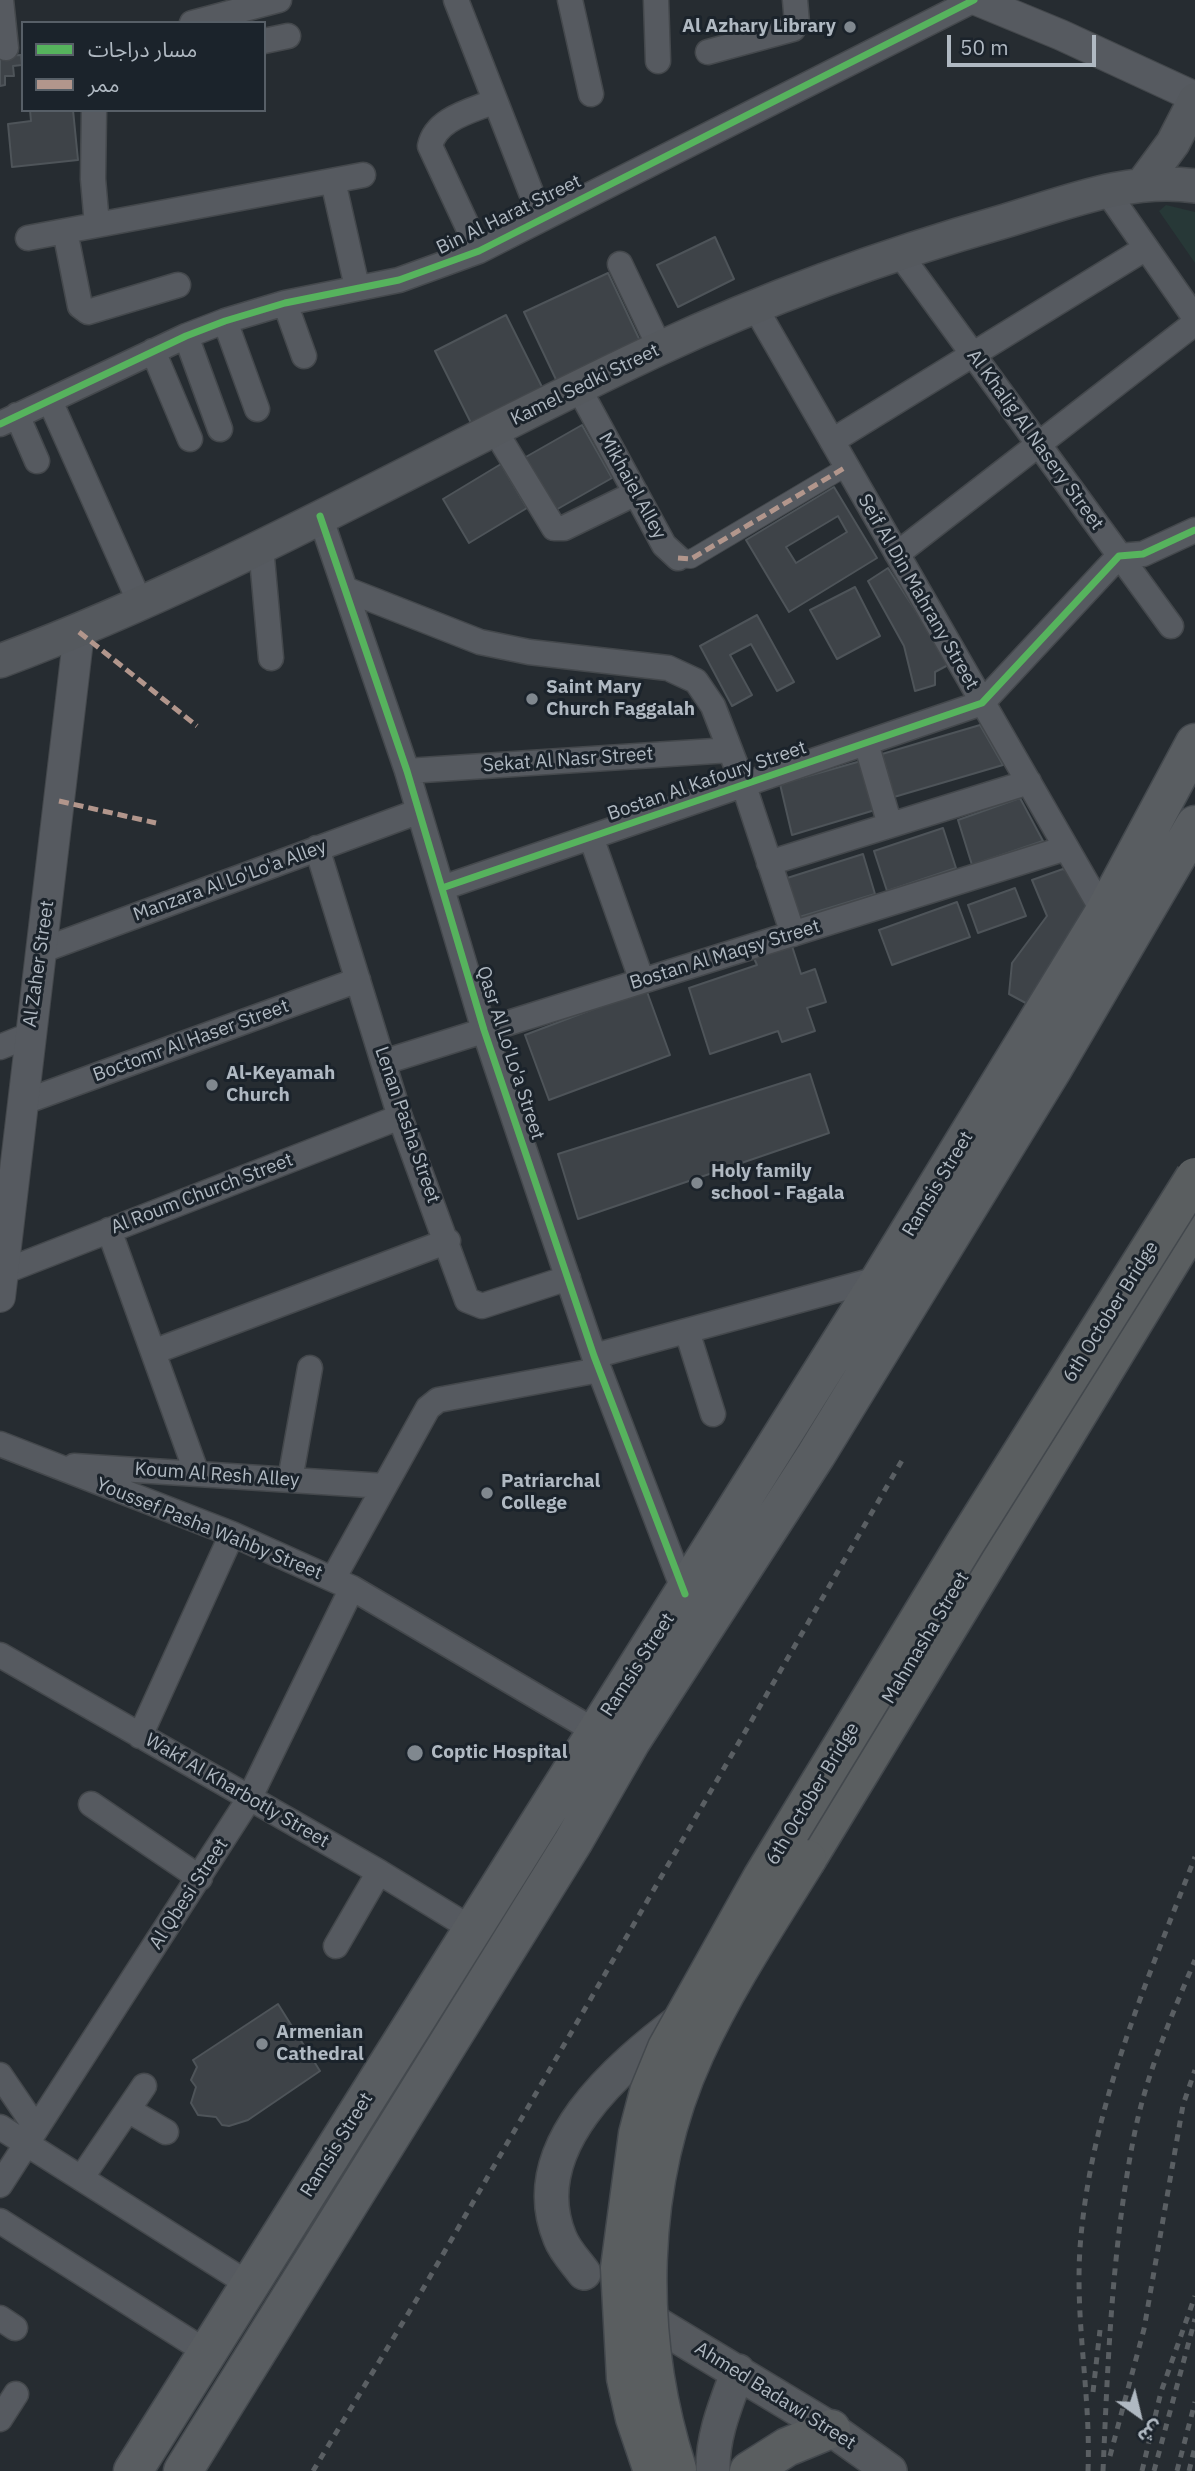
<!DOCTYPE html>
<html>
<head>
<meta charset="utf-8">
<style>
  body { margin:0 }
  #map { position:relative; width:1195px; height:2471px; overflow:hidden; background:#262c31; font-family:"IBM Plex Sans","Noto Sans Arabic",sans-serif }
  canvas { display:block }
  .legend { position:absolute; left:21px; top:21px; width:245px; height:91px; box-sizing:border-box; background:#1b232b; border:2px solid #575f67; margin:0; padding:9px 12px; list-style:none; font-size:21px; color:#b0b9c2 }
  .legend li { display:flex; align-items:center; gap:14px; height:35px }
  .legend b { width:35px; border:2px solid #575f67 }
  .north { position:absolute; left:1104px; top:2380px; width:70px; height:70px; -webkit-text-stroke:5px #1b232b; paint-order:stroke; rotate:146deg; font-size:19px; font-weight:700; line-height:28px; text-align:center; color:#b0b9c2 }
  .north::after { content:''; display:block; margin:auto; width:24px; height:32px; background:#b0b9c2; clip-path:polygon(50% 0,100% 100%,50% 72%,0 100%) }
  .scale { position:absolute; left:947px; top:35px; width:149px; height:32px; box-sizing:border-box; border:4px solid #b0b9c2; border-top:0; padding-left:9px; font-size:21px; line-height:24px; white-space:nowrap; color:#b0b9c2; -webkit-text-stroke:5px #1b232b; paint-order:stroke }
</style>
</head>
<body>
<div id="map">
<canvas width="1195" height="2471"></canvas>
<ul class="legend">
<li><b style="height:9px;background:#56b35d"></b>مسار دراجات</li>
<li><b style="height:9px;background:#b2968c"></b>ممر</li>
</ul>
<div class="north">ش</div>
<div class="scale">50 m</div>
</div>
<script>
const ctx = document.querySelector('canvas').getContext('2d');
ctx.lineJoin = 'round';
function paint(path, color) { ctx.fillStyle = color; ctx.fill(path, 'evenodd'); }
function strokePath(path, color, width, dash) { ctx.strokeStyle = color; ctx.lineWidth = width; ctx.lineCap = dash ? 'butt' : 'round'; ctx.setLineDash(dash || []); ctx.stroke(path); }
function write(font, color, halo, rows, align = 'center') {
  ctx.font = font + ' "IBM Plex Sans",sans-serif'; ctx.lineWidth = 6; ctx.setLineDash([]); ctx.textBaseline = 'middle'; ctx.strokeStyle = halo; ctx.fillStyle = color; for (const [text, x, y, turn = 0] of rows) {
    ctx.save(); ctx.translate(x, y); ctx.rotate((+turn || 0) * Math.PI / 180); ctx.textAlign = isNaN(turn) ? turn : align; if (halo) ctx.strokeText(text, 0, 0); ctx.fillText(text, 0, 0); ctx.restore();
  }
}
const green = new Path2D(`
  M1166 205 1195 212V263L1159 211Z`);
const building = new Path2D(`
  M21 55 22 65 13 66 14 76H5V85L0 86V56Z
  M30 110H73L78 160 12 167 8 124 31 121Z
  M715 237 734 279 678 307 657 265Z
  M608 273 642 345 559 386 524 312Z
  M506 315 545 393 474 429 435 351Z
  M582 425 612 478 554 511 524 458Z
  M501 464 527 508 469 543 443 499Z
  M834 487 877 558 789 612 746 540ZM838 516 847 532 796 563 786 547Z
  M888 568 950 664 935 672V685L915 691 904 646 868 581Z
  M855 587 880 636 837 659 810 610Z
  M757 615 794 682 777 691 751 644 730 655 752 695 732 706 700 646Z
  M980 725 1003 765 894 797 882 754Z
  M861 761 875 810 792 835 780 784Z
  M1020 798 1043 841 972 865 958 820Z
  M943 828 956 868 887 891 874 851Z
  M863 854 875 894 796 918 784 879Z
  M1063 869 1076 876 1094 915 1035 1008 1009 994 1012 963 1047 916 1032 880Z
  M1015 888 1026 916 978 933 968 905Z
  M957 902 970 937 892 965 879 930Z
  M791 943 801 974 815 969 826 1002 807 1008 815 1031 782 1042 778 1031 710 1054 689 988 757 965 753 956Z
  M646 989 670 1055 549 1100 525 1035Z
  M810 1074 829 1133 578 1219 558 1154Z
  M278 2004 320 2071 248 2120 229 2126 222 2125 216 2117 198 2115 191 2103 196 2087 191 2080 197 2067 193 2060Z`);
const pedestrian = new Path2D(`
  M678 558 691 559 846 467`);
const minor = new Path2D(`
  M1 0 6 48
  M456 0 541 218
  M570 0 591 94
  M656 0 658 61
  M192 23 279 0
  M264 41 288 36
  M708 52 793 29 797 23 795 0
  M94 110 93 179 97 225
  M333 181 357 287
  M1108 193 1195 318
  M65 231 80 306 88 312 178 285
  M28 238 363 175
  M479 251 430 146C436 118 472 111 495 101
  M899 253 1171 626
  M620 264 660 348
  M285 303 304 356
  M755 307 1104 913
  M225 321 257 409
  M186 336 220 429
  M153 351 190 439
  M578 387 664 545 678 558
  M50 401 141 605
  M17 415 37 461
  M0 424 186 336 225 321 285 303 399 280 479 251 974 0
  M494 429 554 528H564L636 493
  M832 441 1146 248
  M320 516 407 771 484 1030 594 1356 685 1594
  M261 547 271 658
  M897 554 1195 323
  M345 589 480 642 529 652 668 668 696 681 713 706 744 786 793 934
  M866 743 890 825
  M407 771 730 750
  M591 837 642 981
  M317 848 400 1117 467 1300 482 1306 568 1278
  M769 863 1029 782
  M442 888 982 703 1119 556 1143 554 1195 530
  M43 950 417 812
  M0 1047 30 1035
  M384 1062 1066 848
  M24 1102 358 980
  M109 1230 197 1474
  M3 1272 400 1117
  M687 1331 713 1414
  M153 1352 448 1241
  M594 1356 881 1278
  M0 1444 232 1534 352 1588 595 1731
  M74 1466 384 1486
  M290 1480 310 1368
  M333 1579 428 1408 438 1400 599 1370
  M0 1655 379 1872 472 1929
  M140 1736 232 1534
  M91 1804 200 1878
  M336 1946 379 1872
  M0 2075 36 2128
  M128 2110 166 2132
  M0 2127 250 2285
  M82 2177 144 2086
  M0 2185 249 1799 352 1588
  M0 2221 208 2353
  M0 2318 15 2328
  M0 2419 16 2394`);
const tertiary = new Path2D(`
  M976 0 1061 35 1195 97
  M0 1297 79 632`);
const secondary = new Path2D(`
  M1142 185 1173 143 1195 100
  M0 661C228 576 438 452 658 349 769 297 886 255 1005 221 1065 203 1132 176 1195 186
  M584 2273C576 2262 565 2251 560 2238 522 2147 620 2066 682 2019
  M657 2324 831 2429 890 2471
  M713 2471C712 2436 726 2404 738 2371`);
const primary = new Path2D(`
  M133 2471 881 1278 1104 913 1195 743
  M183 2471 573 1842 631 1741 816 1455 1053 1068 1195 825`);
const motorway = new Path2D(`
  M807 1859 1195 1221
  M749 2471 787 2447 831 2429`);
const rail = new Path2D(`
  M1093 2392 1100 2330
  M1110 2456 1144 2329 1183 2105 1195 2070
  M313 2471 420 2294 904 1457
  M1088 2471C1091 2396 1075 2323 1080 2248 1090 2110 1146 1984 1195 1857
  M1103 2471C1108 2359 1112 2247 1134 2136 1146 2075 1171 2017 1195 1960
  M1142 2471 1161 2392 1195 2296
  M1154 2471 1195 2319
  M1177 2471 1195 2402
  M1189 2471 1195 2447`);
const motorwayBridge = new Path2D(`
  M677 2469C634 2335 636 2182 695 2053 726 1985 768 1922 807 1859
  M653 2471 635 2418 626 2378 620 2268 638 2134 649 2092 667 2048 762 1878 966 1542 1195 1177`);
const quiet = new Path2D(`
  M678 558 691 559 846 467
  M79 632 197 726
  M59 801 156 823`);
const cycleway = new Path2D(`
  M0 424 186 336 225 321 285 303 399 280 479 251 974 0
  M320 516 407 771 484 1030 594 1356 685 1594
  M442 888 982 703 1119 556 1143 554 1195 530`);
const markers = [
  [850,27,7,"#80888f"],
  [532,699,7,"#80888f"],
  [212,1085,7,"#80888f"],
  [697,1183,7,"#80888f"],
  [487,1493,7,"#80888f"],
  [415,1753,9,"#80888f"],
  [262,2044,7,"#80888f"]
];
const poiNames = [
  ["Al Azhary Library",836,27,"right"],
  ["Saint Mary",546,688],
  ["Church Faggalah",546,710],
  ["Al-Keyamah",226,1074],
  ["Church",226,1096],
  ["Holy family",711,1172],
  ["school - Fagala",711,1194],
  ["Patriarchal",501,1482],
  ["College",501,1504],
  ["Coptic Hospital",431,1753],
  ["Armenian",276,2033],
  ["Cathedral",276,2055]
];
const streetNames = [
  ["Bin Al Harat Street",509,215,-26],
  ["Kamel Sedki Street",585,385,-26],
  ["Al Khalig Al Nasery Street",1035,440,54],
  ["Mikhaiel Alley",632,486,61],
  ["Seif Al Din Mahrany Street",918,592,60],
  ["Sekat Al Nasr Street",568,760,-4],
  ["Bostan Al Kafoury Street",707,781,-19],
  ["Manzara Al Lo'Lo'a Alley",230,881,-20],
  ["Bostan Al Maqsy Street",725,955,-17],
  ["Al Zaher Street",39,964,-82],
  ["Boctomr Al Haser Street",191,1041,-20],
  ["Qasr Al Lo'Lo'a Street",510,1053,72],
  ["Lenan Pasha Street",407,1125,71],
  ["Ramsis Street",938,1184,-59],
  ["Al Roum Church Street",202,1194,-21],
  ["6th October Bridge",1111,1312,-58],
  ["Koum Al Resh Alley",217,1475,4],
  ["Youssef Pasha Wahby Street",209,1529,22],
  ["Mahmasha Street",926,1638,-59],
  ["Ramsis Street",638,1665,-57],
  ["Wakf Al Kharbotly Street",237,1791,30],
  ["6th October Bridge",813,1794,-59],
  ["Al Qbesi Street",189,1894,-57],
  ["Ramsis Street",337,2145,-58],
  ["Ahmed Badawi Street",775,2396,32]
];
paint(green, '#273837');
paint(building, '#3e4348');
strokePath(building, '#4e5459', 2);
strokePath(pedestrian, '#44484c', 20);
strokePath(minor, '#44484c', 27);
strokePath(tertiary, '#44484c', 32);
strokePath(secondary, '#44484c', 36);
strokePath(primary, '#44494e', 41);
strokePath(motorway, '#43484d', 41);
strokePath(pedestrian, '#565a60', 18);
strokePath(minor, '#565a60', 24);
strokePath(tertiary, '#565a60', 30);
strokePath(secondary, '#55595e', 33);
strokePath(primary, '#595d61', 38);
strokePath(motorway, '#5a5e60', 38);
strokePath(rail, '#5a5f63', 5, [7, 7]);
strokePath(motorwayBridge, '#43484d', 41, []);
strokePath(motorwayBridge, '#5a5e60', 38);
strokePath(quiet, '#b2968c', 5, [10, 5]);
strokePath(cycleway, '#56b35d', 7);
for (const [x, y, r, color] of markers) { const dot = new Path2D(); dot.arc(x, y, r, 0, 2 * Math.PI); ctx.fillStyle = color; ctx.fill(dot); strokePath(dot, '#1b232b', 2.5); }
write('bold 19px', '#b0b9c2', '#1b232b', poiNames, 'left');
write('19px', '#b0b9c2', '#1b232b', streetNames);
</script>
</body>
</html>
